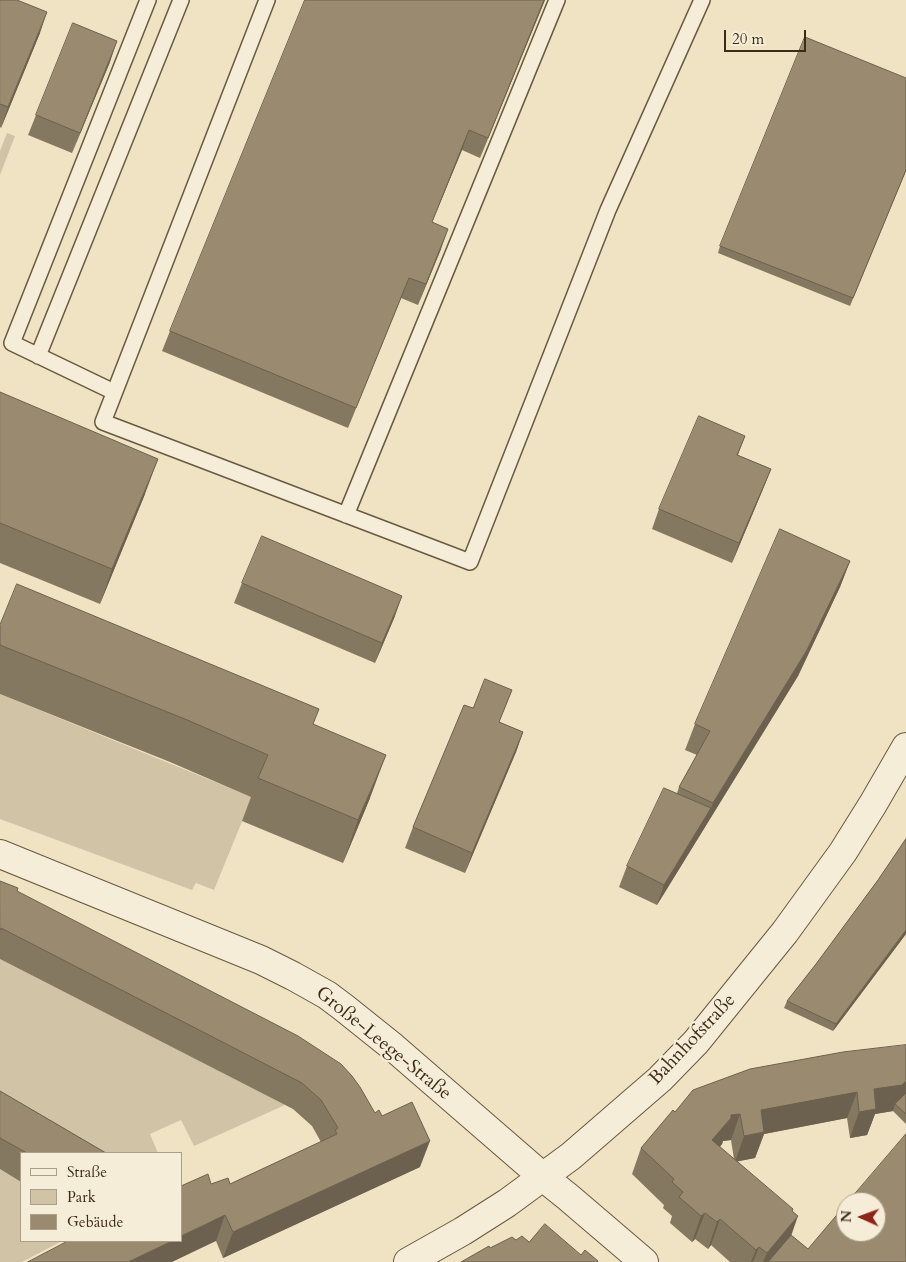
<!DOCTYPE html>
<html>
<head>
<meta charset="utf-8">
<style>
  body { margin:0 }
  #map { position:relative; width:906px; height:1262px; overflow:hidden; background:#f0e3c3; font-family:Cardo,serif }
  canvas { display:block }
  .legend { position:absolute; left:20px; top:1152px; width:162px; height:90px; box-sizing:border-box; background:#f5edd8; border:1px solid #ab9f8a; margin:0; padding:6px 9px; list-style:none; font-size:15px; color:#3c2b16 }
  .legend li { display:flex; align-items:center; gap:10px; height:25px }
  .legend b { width:25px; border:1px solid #ab9f8a }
  .north { position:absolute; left:836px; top:1192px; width:50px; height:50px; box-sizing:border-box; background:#f5edd8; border:1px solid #ab9f8a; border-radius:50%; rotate:272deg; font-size:14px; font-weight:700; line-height:20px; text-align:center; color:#3c2b16 }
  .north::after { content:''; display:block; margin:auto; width:18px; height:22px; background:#8f2418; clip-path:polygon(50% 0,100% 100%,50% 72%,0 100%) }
  .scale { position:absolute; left:724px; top:30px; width:82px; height:22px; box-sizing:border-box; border:2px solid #3c2b16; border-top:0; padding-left:6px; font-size:15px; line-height:18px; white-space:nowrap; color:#3c2b16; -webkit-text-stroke:4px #f5edd8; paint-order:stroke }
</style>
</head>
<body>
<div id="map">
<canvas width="906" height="1262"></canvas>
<ul class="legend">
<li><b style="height:6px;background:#f5edd8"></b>Straße</li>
<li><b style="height:14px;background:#d1c4a6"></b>Park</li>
<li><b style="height:14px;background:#9a8b70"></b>Gebäude</li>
</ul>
<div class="north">N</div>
<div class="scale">20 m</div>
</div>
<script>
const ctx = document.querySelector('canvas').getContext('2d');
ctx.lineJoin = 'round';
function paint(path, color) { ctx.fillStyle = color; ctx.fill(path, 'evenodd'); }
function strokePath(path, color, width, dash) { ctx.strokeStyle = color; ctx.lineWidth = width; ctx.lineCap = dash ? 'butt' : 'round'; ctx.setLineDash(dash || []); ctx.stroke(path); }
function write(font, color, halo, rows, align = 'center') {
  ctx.font = font + ' Cardo,serif'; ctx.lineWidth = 4.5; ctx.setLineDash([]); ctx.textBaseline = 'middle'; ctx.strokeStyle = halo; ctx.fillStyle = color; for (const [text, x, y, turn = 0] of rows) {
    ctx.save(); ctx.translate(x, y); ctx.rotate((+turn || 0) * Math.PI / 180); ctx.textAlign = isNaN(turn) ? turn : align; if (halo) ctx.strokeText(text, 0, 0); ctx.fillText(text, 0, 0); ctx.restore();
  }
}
const green = new Path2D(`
  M7 133 15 136 0 175V151Z
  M0 694 252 797 214 890 196 883 192 890 0 819Z
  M0 959 270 1097 285 1105 194 1146 181 1120 150 1134 158 1153H52L0 1123Z
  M0 1169 21 1182V1241H62L22 1262H0Z`);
const lane = new Path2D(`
  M267 0 103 422 470 562 608 210 702 0
  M38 356 181 0
  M114 392 12 343 148 0
  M346 515 557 0`);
const street = new Path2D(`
  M0 854 261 960 293 976 327 995 343 1007 393 1047 543 1177 568 1197 644 1262
  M408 1262 463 1231 507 1203 571 1156 660 1079 696 1042 785 932 843 852 873 804 906 747`);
const wall = new Path2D(`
  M0 0 40 33 1 128 0 127Z
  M545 0 480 158 462 150 432 222 441 249 418 305 401 298 348 428 162 351 170 331Z
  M110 62 72 153 28 135 36 115Z
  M906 171 850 306 718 253 720 246Z
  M0 392 145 494 100 604 0 563Z
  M745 436 738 455 771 469 763 489 732 563 652 529 659 509Z
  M850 561 840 587 798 676 657 905 619 887 627 866 677 793 679 787 697 755 685 750 695 724Z
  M242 583 395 616 375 663 234 603Z
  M0 625 313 724 370 798 343 863 242 821 251 797 170 762 0 694Z
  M512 690 499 722 523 732 516 752 465 873 405 848 413 827 473 708Z
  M906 839V934L833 1031 784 1008 787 1001 816 964 878 880Z
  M0 881 375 1113 382 1116 420 1167 223 1258 216 1241 211 1184H230L321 1142 312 1126 293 1109 0 959Z
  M906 1045V1124L893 1111 875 1114 867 1135 850 1138 847 1118 764 1134 755 1158 737 1161 792 1212 791 1235 808 1249 906 1262H730L711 1245 708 1249 695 1239 692 1242 670 1223 672 1216 663 1208 664 1205 632 1174 641 1148 675 1112ZM731 1140 734 1159 720 1147 722 1144 723 1141Z
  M0 1091 106 1153H21V1182L0 1169Z`);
const shadedWall = new Path2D(`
  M544 0H545L480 158 488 138Z
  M47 12 40 33 1 128 8 107Z
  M117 41 110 62 72 153 80 133Z
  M469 130 462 150 424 242 432 222Z
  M448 229 441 249 418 305 426 284Z
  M409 278 401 298 348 428 356 408Z
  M158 459 145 494 100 604 112 569Z
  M771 469 763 489 732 563 739 543Z
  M850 561 840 587 798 676 657 905 664 885 711 808 713 803Z
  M402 596 395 616 375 663 382 643Z
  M523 732 516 752 465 873 472 853Z
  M386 755 370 798 343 863 358 820Z
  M906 930V934L833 1031 836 1024Z
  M906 1081V1097L895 1104 893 1111 875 1114 867 1135 850 1138 859 1112 874 1089Z
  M857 1092 847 1118 764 1134 755 1158 735 1162 744 1136 761 1110Z
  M740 1114 731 1140 723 1141 722 1144 702 1166 712 1140 731 1115Z
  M430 1141 420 1167 223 1258 233 1232Z
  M793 1209 785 1231 798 1216 789 1242 772 1262H763L767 1253Z
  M705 1213 695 1239 692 1242 701 1216Z
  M225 1215 216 1241 172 1262H128L172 1241H181V1236Z
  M720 1219 711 1245 708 1249 717 1222Z
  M759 1247 753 1262H751L756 1250Z`);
const building = new Path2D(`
  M0 0H17L47 12 8 107 0 104Z
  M305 0H544L488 138 469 130 432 222 448 229 426 284 409 278 356 408 170 331Z
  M73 23 117 41 80 133 36 115Z
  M805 37 906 78V170L853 298 720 246Z
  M0 392 158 459 112 569 0 523Z
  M699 416 745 436 737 455 771 469 739 543 659 509Z
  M780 529 850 561 807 650 713 803 679 787 710 731 695 724Z
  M262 536 402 596 382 643 242 583Z
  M17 584 319 709 313 724 386 755 358 820 258 778 268 755 185 719 0 645V625Z
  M485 679 512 690 499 722 523 732 472 853 413 827 464 705 473 708Z
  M664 788 711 808 664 885 627 866Z
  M906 839V930L836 1024 787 1001 816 964 878 880Z
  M0 881 18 888 17 891 298 1036 341 1064 352 1076 360 1087 375 1113 379 1110 382 1116 412 1102 430 1141 233 1232 225 1215 181 1236V1186L208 1174 211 1184 228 1178 230 1184 337 1134 335 1130 338 1128 321 1100 302 1083 1 928V930L0 929Z
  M906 1045V1081L902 1085 874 1089 876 1109 859 1112 857 1092 761 1110 764 1132 744 1136 740 1114 731 1115V1118L712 1140 793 1209 792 1211 798 1216 767 1253 759 1247 756 1250 720 1219 717 1222 705 1213 701 1216 679 1197 683 1192 672 1182 674 1179 641 1148 673 1110 675 1112 693 1090 750 1069 843 1052Z
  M0 1091 106 1153H27L0 1138Z
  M906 1093V1114L895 1104Z
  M906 1134V1262H768L791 1235 808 1249 846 1204V1232H876V1202H848Z
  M545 1224 581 1255 585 1250 598 1261 597 1262H461L489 1246 490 1248 512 1237 516 1240 522 1236 529 1242Z
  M68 1241H172L128 1262H28Z`);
const streetNames = [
  ["Bahnhofstraße",693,1040,-47],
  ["Große-Leege-Straße",383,1044,39]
];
paint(green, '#d1c4a6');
strokePath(lane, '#695941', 18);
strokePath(street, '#695941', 30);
strokePath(lane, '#f5edd8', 15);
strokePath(street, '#f5edd8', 28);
paint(wall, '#847860');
paint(shadedWall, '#6c614e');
paint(building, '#9a8b70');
strokePath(building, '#6c614e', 1);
write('19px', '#3c2b16', '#f5edd8', streetNames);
</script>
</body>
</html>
